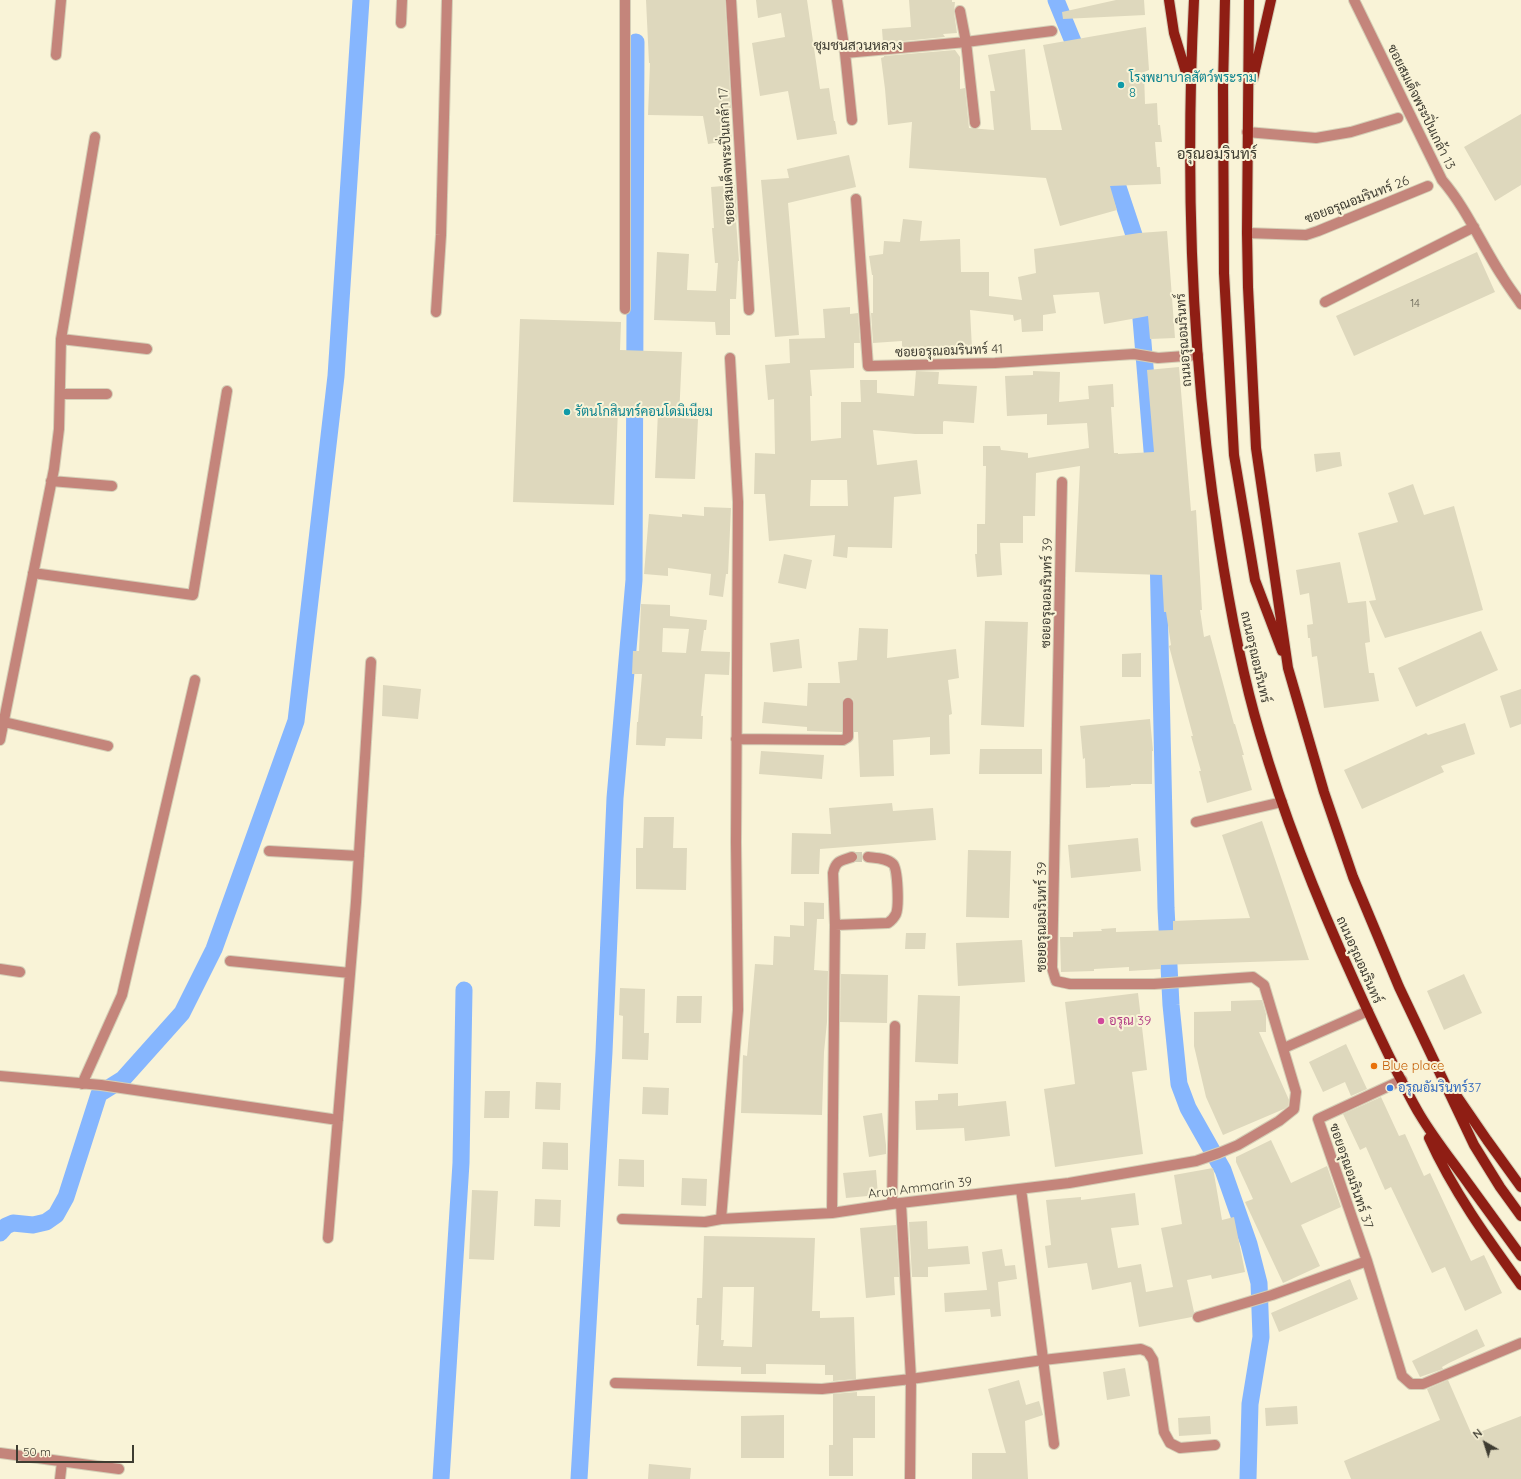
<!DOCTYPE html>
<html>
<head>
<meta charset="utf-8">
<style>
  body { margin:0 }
  #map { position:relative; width:1521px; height:1479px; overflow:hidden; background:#f9f3d7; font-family:Quicksand,sans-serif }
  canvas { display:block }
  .north { position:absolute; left:1465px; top:1423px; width:40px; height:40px; -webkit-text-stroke:3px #f9f3d7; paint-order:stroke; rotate:321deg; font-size:11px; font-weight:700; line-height:16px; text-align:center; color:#3e3c31 }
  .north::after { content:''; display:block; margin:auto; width:14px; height:18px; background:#3e3c31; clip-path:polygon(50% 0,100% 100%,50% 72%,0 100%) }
  .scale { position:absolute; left:16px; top:1445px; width:118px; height:18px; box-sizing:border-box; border:2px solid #3e3c31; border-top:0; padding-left:5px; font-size:12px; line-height:14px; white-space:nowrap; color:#3e3c31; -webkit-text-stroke:3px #f9f3d7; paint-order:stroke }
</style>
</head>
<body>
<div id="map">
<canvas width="1521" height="1479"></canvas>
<div class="north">N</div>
<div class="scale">50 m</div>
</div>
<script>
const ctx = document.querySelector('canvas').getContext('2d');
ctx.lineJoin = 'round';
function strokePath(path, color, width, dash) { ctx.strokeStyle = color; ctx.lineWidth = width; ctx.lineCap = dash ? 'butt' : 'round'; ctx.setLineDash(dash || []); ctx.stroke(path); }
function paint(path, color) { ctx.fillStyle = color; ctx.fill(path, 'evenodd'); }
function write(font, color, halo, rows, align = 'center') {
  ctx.font = font + ' Quicksand,Sarabun,sans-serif'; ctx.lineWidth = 4; ctx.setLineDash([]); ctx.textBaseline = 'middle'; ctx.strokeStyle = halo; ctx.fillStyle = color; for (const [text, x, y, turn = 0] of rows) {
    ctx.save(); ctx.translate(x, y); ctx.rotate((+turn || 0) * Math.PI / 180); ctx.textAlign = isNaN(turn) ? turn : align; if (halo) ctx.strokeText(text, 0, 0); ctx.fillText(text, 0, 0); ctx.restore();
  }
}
const canal = new Path2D(`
  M1056 0 1081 61
  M1110 163 1135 238 1136 257
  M1139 295 1154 474
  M1158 552 1166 908 1171 1005 1179 1084 1188 1108 1223 1170 1249 1244 1259 1283 1261 1337 1250 1404 1248 1479
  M0 1233 6 1226 13 1223 33 1225 46 1222 56 1215 66 1197 99 1094 123 1079 182 1013 214 949 296 721 336 376 361 0
  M441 1479 461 1163 464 990
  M579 1479 604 1052 615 798 634 580 636 42`);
const building = new Path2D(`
  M646 0H725L731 108H728L732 140 708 144 703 116 648 115 650 63H649Z
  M756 0H807L820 89 829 88 834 121H835L837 134 797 140 788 91 760 96 752 43 785 37 781 13 758 18Z
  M909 0H952V2H955L954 12 957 33 943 34 945 37 883 43 882 29 911 27Z
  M1116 0H1144L1145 15 1063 19 1062 12Z
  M1146 27 1149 70 1144 72 1145 104 1157 103 1158 125H1160L1162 142H1155L1157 167H1160L1161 184 1110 186 1117 210 1060 226 1046 178 909 168 912 122 888 125 885 89 881 58 884 57V56L955 50 960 57V89L965 88 969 128 994 130 990 91H995L988 55 1025 49 1031 130H1062L1043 45Z
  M1521 114V185L1495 201 1464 147Z
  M849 155 856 187 788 203 799 335 775 337 761 180 789 178 787 169Z
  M735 185 737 220H736L739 261H738L736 299H730V335H716L715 322 654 320 657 252 689 254 687 290 716 291 718 263H715L712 228H714L711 187Z
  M903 219 922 221 920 241 960 239 961 272H989V296L1022 300 1018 277 1036 273 1034 249 1139 233 1167 231 1175 338 1150 339 1148 316 1104 324 1099 292 1053 295 1056 313 1043 315V331L1022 332 1021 319 1014 321 1013 315 970 310 972 349 950 350V348L902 350V341L873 343 871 313H873V275H872L869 256 883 254 884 241 900 242Z
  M1477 252 1495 292 1354 356 1336 316Z
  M850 307V314L858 313 860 343H854V368L810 370 812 396H810L811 441 841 438V402H861L860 380H877V393L914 396 916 371 939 372 938 384 977 386 974 423 944 421 943 422V434H915L873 430 877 465 917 460 921 494 894 497 892 548 848 547 847 558 833 556 835 535 769 541 765 494H754L755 453 775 454 774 399 768 400 765 365 790 363 789 339 825 338 823 309ZM811 480H847L848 506H810Z
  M520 319 621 322 620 350 682 352 679 418 698 419 695 479 655 478 658 412 618 410 614 505 513 502Z
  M1179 367 1191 511 1196 510 1202 610H1200L1204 637 1210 635 1234 724H1235L1244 755H1242L1252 790 1207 803 1199 771H1201L1191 736H1193L1169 646 1171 645 1166 612H1164L1162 575 1075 572 1080 466 1036 473 1035 516H1023V543H1000L1002 575 977 577 975 554H977V524H985L986 466H983V446H1000L1001 450 1028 453V458L1089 448 1087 423 1047 425V414L1007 416 1005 376 1033 375V371L1060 372 1059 402 1089 399 1088 386 1113 384 1114 407H1111L1114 453H1118V454L1154 452 1147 370Z
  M1340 452 1342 466 1316 472 1314 454Z
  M1413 484 1424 515 1454 506 1483 610 1385 638 1369 601 1376 600 1358 533 1398 522 1388 493Z
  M704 507 731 508 728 574H726L723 597 709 595 711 574 668 568V576L644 574 649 514 682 517V514L704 516Z
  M784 554 812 560 806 589 778 583Z
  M1340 562 1348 603 1366 601 1370 642 1365 643 1369 673H1374L1379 701 1324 708 1317 656 1312 657 1310 638H1308L1307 625 1313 624 1309 593 1300 595 1296 570Z
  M641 604 670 605V616L707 620 706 630H704L701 651 730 652 729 675 705 674 701 716H703L702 739 666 738 665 746 636 745 637 722H638L642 674H632L633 651H639ZM663 628 689 629 686 653 662 652Z
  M985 621 1028 622 1024 727 981 725Z
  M859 628 888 629 887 658 956 649 959 678 948 680 952 714 949 715 950 754 930 755V737L893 740 894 776 860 777 858 732H854V703L853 699 848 697 844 698 842 703V732L807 731V727L762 723 764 702 807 706 808 683H840L838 662 857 660Z
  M1481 631 1498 670 1416 707 1398 668Z
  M799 639 802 668 773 672 770 643Z
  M1141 653V677H1122V654Z
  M383 685 421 689 418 719 382 716Z
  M1521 689V724L1510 728 1500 696Z
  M1150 719 1153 751H1152V784H1131V785L1110 786V787L1086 788 1085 758 1083 759 1080 726Z
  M1465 723 1475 754 1441 766 1444 772 1362 809 1344 770 1426 733 1428 735Z
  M980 749H1042V774H979Z
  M761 751 824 755 822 779 759 774Z
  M892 803 893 811 933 808 936 840 820 849 819 874H791L792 833 831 834 829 808Z
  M644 817H674L673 848H687L686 890 636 889V848H643Z
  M1262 821 1309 960 1161 965V969L1129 971V967L1094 969V971L1061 972 1060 937H1073V932L1102 931 1101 929 1116 928V932L1173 930V921L1250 918 1222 835Z
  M1138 838 1141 871 1071 878 1068 845Z
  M968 850 1011 851 1009 918 966 917Z
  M804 902 824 903V919H817L814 970 828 971 827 1022 824 1052 822 1115 741 1113 743 1055 747 1056 755 964 773 965 774 936 790 937V925L804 926Z
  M906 933H926L925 949H905Z
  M1022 940 1025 982 958 986 956 943Z
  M841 974 888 975 887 1023 840 1022Z
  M1464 974 1482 1013 1444 1030 1427 991Z
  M620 988 645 989 644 1033H649L648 1060 622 1059 623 1016 619 1015Z
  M1138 993 1147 1070 1132 1072 1143 1154 1055 1167 1044 1089 1075 1084 1065 1002Z
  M918 995 960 996 958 1064 915 1062Z
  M677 996H702L701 1023H676Z
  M1262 1000 1266 1014V1032H1259L1289 1100 1288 1106 1284 1109 1223 1135 1206 1097 1194 1046V1012L1231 1011V1001Z
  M1346 1044 1367 1089 1351 1096 1345 1082 1323 1092 1309 1062Z
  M536 1082 561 1083 560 1110 535 1109Z
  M643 1087 669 1088 668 1115 642 1114Z
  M485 1091H510L509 1118H484Z
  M958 1093V1106L1006 1101 1010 1136 965 1141 964 1128 916 1130 915 1101 938 1100V1094Z
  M1381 1097 1399 1136 1405 1134 1424 1176 1430 1173 1471 1261 1484 1255 1502 1293 1465 1311 1445 1267 1432 1273 1391 1187 1385 1190 1366 1147 1360 1150 1343 1114Z
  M882 1113 886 1145V1154L869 1157 863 1116Z
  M1271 1140 1291 1183 1327 1166 1341 1207 1301 1225 1320 1266 1283 1283 1245 1202 1253 1199 1236 1162V1157Z
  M543 1142 568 1143V1170L542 1169Z
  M619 1159 644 1160V1187L618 1186Z
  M1213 1168 1222 1220 1234 1217 1245 1272 1212 1279 1211 1275 1187 1280 1194 1312 1192 1317 1139 1327 1131 1282 1092 1290 1087 1263 1048 1268 1045 1246 1051 1245 1046 1200 1081 1197V1200L1135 1193 1139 1225 1111 1228 1118 1268 1141 1264 1146 1292 1173 1287 1161 1228 1182 1224 1174 1175Z
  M876 1170 878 1195 846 1198 843 1173Z
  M682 1178 707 1179 706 1206 681 1205Z
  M472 1190 498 1191 494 1260 469 1259Z
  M535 1199 561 1200 560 1227 534 1226Z
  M927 1221 928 1249 968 1246 970 1264 928 1267V1277H912L909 1222Z
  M896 1225 899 1277H894L895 1295 866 1298 860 1228Z
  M704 1236 815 1238 812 1311H820V1318L854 1317 856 1379 833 1381V1375H825V1365L766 1364V1374H741V1367L697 1366 699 1325H696L697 1298H702ZM723 1287H754L752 1347 723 1346 724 1340H721Z
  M1002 1249 1005 1266 1015 1265 1017 1279 998 1282 1001 1316 991 1317 990 1309 945 1312 944 1293 987 1290 982 1252Z
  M1350 1279 1358 1299 1279 1332 1271 1313Z
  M1477 1329 1485 1346 1449 1363 1442 1367 1443 1369 1420 1377 1412 1361Z
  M1125 1368 1130 1396 1107 1400 1103 1372Z
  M1019 1380 1026 1405 1039 1401 1043 1415 1025 1421 1028 1479H972V1453H1006L988 1389Z
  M1448 1380 1472 1435 1521 1416V1479H1351L1344 1461 1440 1420 1427 1389Z
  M857 1392V1396H875V1438H853V1476H829V1445H833V1394Z
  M1297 1406 1298 1424 1266 1426 1265 1408Z
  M784 1415V1458H741V1416Z
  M1210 1416 1211 1434 1179 1436 1178 1418Z
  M649 1464 691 1468 690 1479H648Z`);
const minorTunnel = new Path2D(`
  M852 857H868`);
const minor = new Path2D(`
  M731 0 749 310
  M837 0 845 53 852 120
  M1354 0 1442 180C1467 209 1481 244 1502 276 1508 286 1515 295 1521 304
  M960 11 966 42 975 123
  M401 23 402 0
  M845 53 966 42 1052 31
  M56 55 61 0
  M1247 132 1316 138 1351 132 1398 118
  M856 199 868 366 995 363 1134 354 1158 358 1198 355
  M1247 233 1306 235 1318 231 1428 186
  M1325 302 1474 227
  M625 309V0
  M436 312 441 235 447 0
  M61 339 147 349
  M60 394H107
  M51 481 112 486
  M33 573 193 595 227 391
  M4 722 108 746
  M736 739 843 740 848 737V703
  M0 740 54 469 59 429 61 339 95 137
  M1196 822 1282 802
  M269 851 359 856
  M835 925 888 923C891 921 894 918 896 914 899 907 898 869 893 864 887 858 876 858 868 857
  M230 961 350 973
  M0 969 20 972
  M1284 1048 1368 1011
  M0 1076 101 1085 338 1120
  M1402 1080 1318 1119 1367 1261 1402 1376 1411 1384H1423L1521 1343
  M82 1084 122 995 195 680
  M1021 1189 1054 1444
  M892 1204 895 1026
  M901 1204 911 1379 910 1479
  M832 1213 835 925 833 873C836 860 841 861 852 857
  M622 1219 705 1222 721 1219 832 1213 892 1204 1069 1183 1196 1161 1219 1153 1238 1145 1279 1121 1294 1109 1296 1092 1264 985 1253 977 1154 984H1070L1056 981 1052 968 1062 482
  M721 1219 738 1010 736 842 738 502 730 358
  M328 1238 356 902 371 662
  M1198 1317 1272 1295 1367 1261
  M615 1383 822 1389 911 1379 1043 1360 1141 1349 1148 1352 1153 1360 1164 1432 1170 1443 1180 1448 1215 1445
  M0 1453 119 1469
  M60 1479 62 1462`);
const major = new Path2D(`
  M1169 0 1174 33 1188 79
  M1194 0C1185 180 1191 361 1219 539 1229 604 1241 671 1260 734 1285 820 1318 902 1355 983 1369 1014 1383 1044 1398 1074 1405 1087 1412 1102 1420 1115 1435 1140 1453 1162 1470 1186 1487 1209 1504 1233 1521 1256
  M1225 0 1223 87 1224 273 1234 455 1255 580 1282 651
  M1249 0 1247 233 1248 287 1256 448 1288 668 1324 792 1353 877 1399 987 1474 1145 1500 1187 1521 1216
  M1253 79 1271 0
  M1452 1089 1487 1140 1521 1187
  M1429 1138C1453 1191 1487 1238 1521 1285`);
const markers = [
  [1121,85,4,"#0f9aa8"],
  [567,412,4,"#0f9aa8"],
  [1101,1021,4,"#d1479c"],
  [1374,1066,4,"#e8710a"],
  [1390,1088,4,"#3f7fe0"]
];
const numberNames = [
  ["14",1415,304]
];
const cultureNames = [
  ["โรงพยาบาลสัตว์พระราม",1129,78],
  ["8",1129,93],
  ["รัตนโกสินทร์คอนโดมิเนียม",575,412]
];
const streetNames = [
  ["ซอยสมเด็จพระปิ่นเกล้า 13",1421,107,64],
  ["ซอยสมเด็จพระปิ่นเกล้า 17",727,156,-93],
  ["ซอยอรุณอมรินทร์ 26",1357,200,-21],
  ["ถนนอรุณอมรินทร์",1184,340,-94],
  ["ซอยอรุณอมรินทร์ 41",949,351,-2],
  ["ซอยอรุณอมรินทร์ 39",1047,593,-89],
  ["ถนนอรุณอมรินทร์",1255,657,77],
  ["ซอยอรุณอมรินทร์ 39",1042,917,-90],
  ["ถนนอรุณอมรินทร์",1359,960,66],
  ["ซอยอรุณอมรินทร์ 37",1351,1176,71],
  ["Arun Ammarin 39",920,1188,-7]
];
const hotelNames = [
  ["อรุณ 39",1109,1021]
];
const foodNames = [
  ["Blue place",1382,1066]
];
const shopNames = [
  ["อรุณอัมรินทร์37",1398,1088]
];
const neighbourhoodNames = [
  ["ชุมชนสวนหลวง",858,46]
];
const quarterNames = [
  ["อรุณอมรินทร์",1217,154]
];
strokePath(canal, '#86b6fe', 17);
paint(building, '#ded8bd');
strokePath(minorTunnel, '#d4ceb6', 10, [10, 5]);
strokePath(minor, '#d4ceb6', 12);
strokePath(major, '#d4ceb6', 12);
strokePath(minor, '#c4857b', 10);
strokePath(major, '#8f1e14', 10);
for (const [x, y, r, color] of markers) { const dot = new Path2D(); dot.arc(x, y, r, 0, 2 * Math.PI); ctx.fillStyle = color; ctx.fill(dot); strokePath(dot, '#f9f3d7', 1.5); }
write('11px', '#666354', null, numberNames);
write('13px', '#0d838f', '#f9f3d7', cultureNames, 'left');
write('13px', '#3e3c31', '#f9f3d7', streetNames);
write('13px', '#b23c85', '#f9f3d7', hotelNames, 'left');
write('13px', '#c56008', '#f9f3d7', foodNames, 'left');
write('13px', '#366cbe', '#f9f3d7', shopNames, 'left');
write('14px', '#3e3c31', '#f9f3d7', neighbourhoodNames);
write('15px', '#3e3c31', '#f9f3d7', quarterNames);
</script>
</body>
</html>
